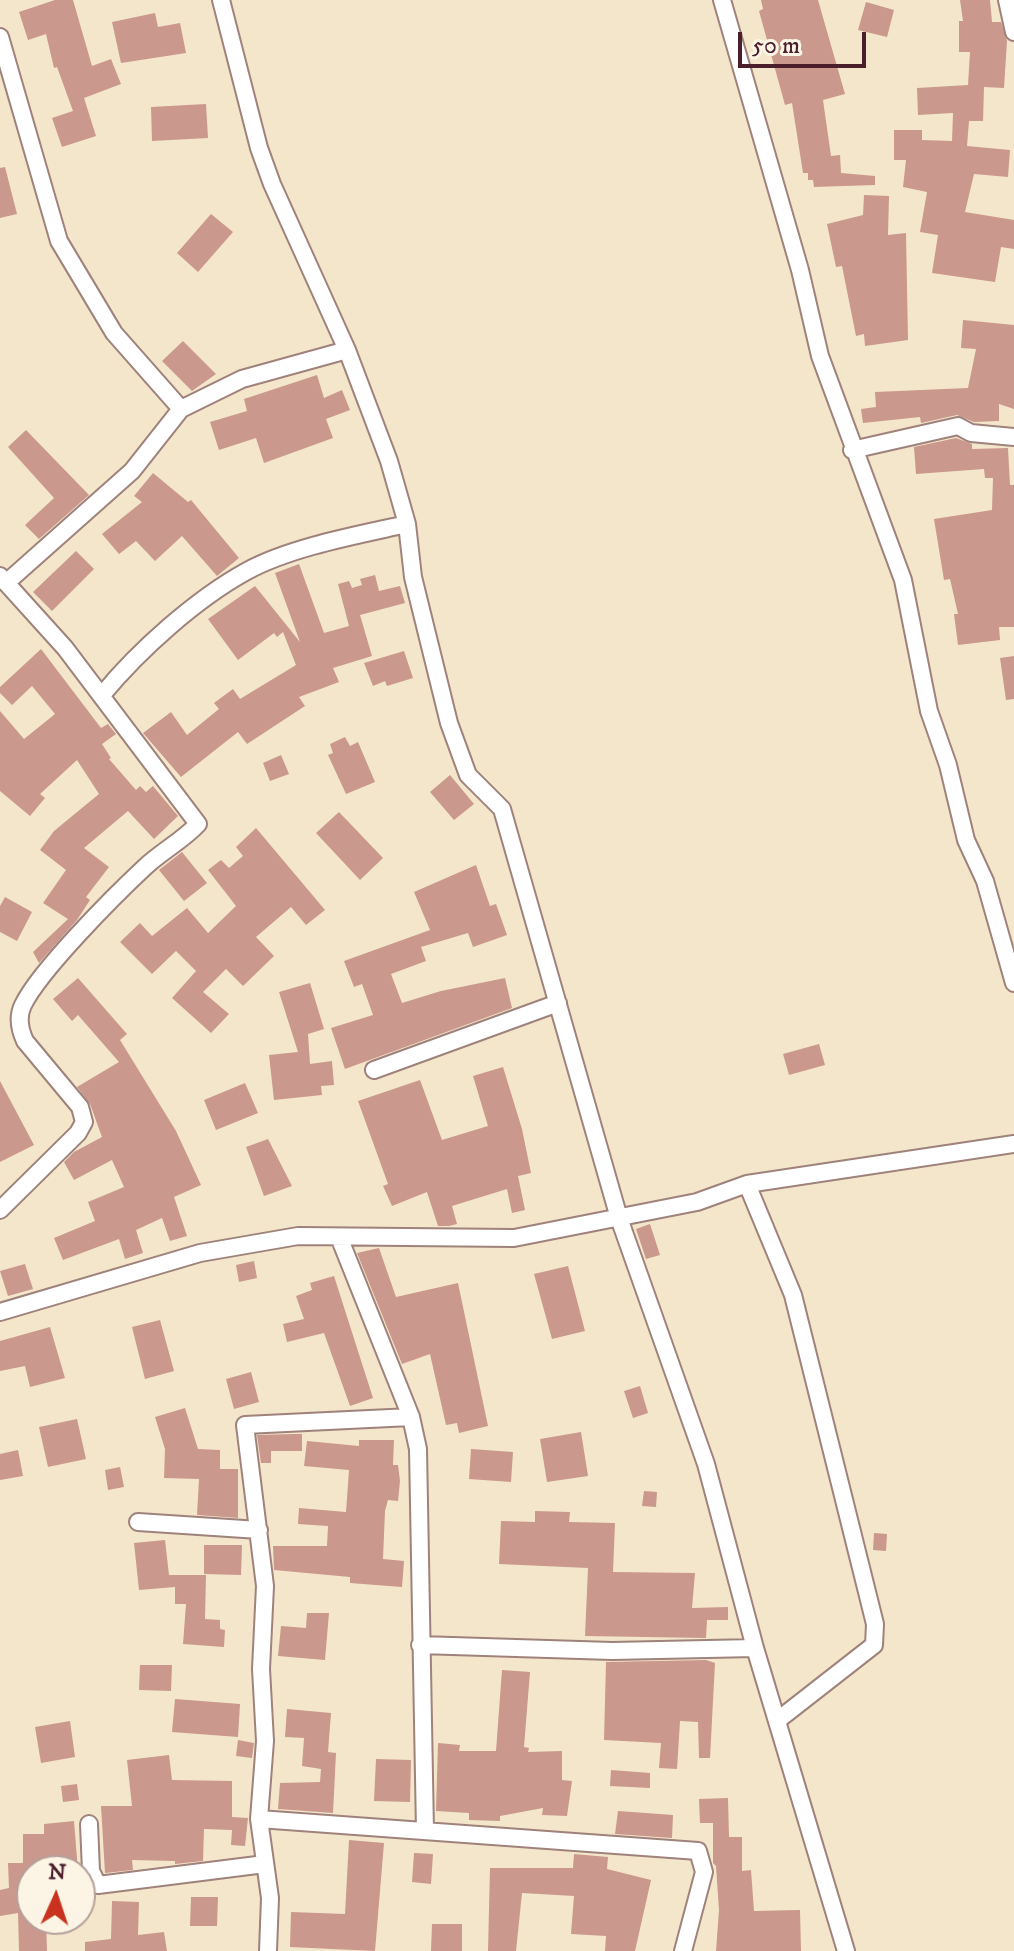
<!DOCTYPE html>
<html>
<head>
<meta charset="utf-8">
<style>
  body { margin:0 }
  #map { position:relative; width:1014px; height:1951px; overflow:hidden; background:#f4e6cb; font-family:"IM FELL DW Pica",serif }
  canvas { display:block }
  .north { position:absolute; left:16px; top:1855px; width:80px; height:80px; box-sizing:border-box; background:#fcf5e5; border:2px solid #b59f9b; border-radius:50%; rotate:3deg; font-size:22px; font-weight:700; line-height:32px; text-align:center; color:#4a1f2b }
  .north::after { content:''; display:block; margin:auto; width:28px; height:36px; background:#c8321e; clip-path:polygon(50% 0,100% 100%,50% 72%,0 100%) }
  .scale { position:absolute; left:738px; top:32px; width:128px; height:36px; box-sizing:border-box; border:4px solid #4a1f2b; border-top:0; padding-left:10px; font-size:24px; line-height:28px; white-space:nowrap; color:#4a1f2b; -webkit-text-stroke:6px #fcf5e5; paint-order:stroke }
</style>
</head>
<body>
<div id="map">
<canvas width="1014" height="1951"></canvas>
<div class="north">N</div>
<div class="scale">50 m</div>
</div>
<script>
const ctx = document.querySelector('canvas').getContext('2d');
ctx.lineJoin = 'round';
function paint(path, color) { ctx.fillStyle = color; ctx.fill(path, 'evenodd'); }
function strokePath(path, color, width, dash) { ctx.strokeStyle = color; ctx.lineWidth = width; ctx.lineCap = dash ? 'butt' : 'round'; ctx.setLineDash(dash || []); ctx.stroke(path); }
const building = new Path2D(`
  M55 0H73L92 66 111 59 121 84 84 98 96 136 62 147 52 118 73 111 57 67 54 68 46 34 28 40 19 12Z
  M761 0H818L845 94 823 100 831 156 840 155 841 173 875 176V185L814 187 813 180H808V173H803L792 103 785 105 759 11 763 9Z
  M960 0H990L992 22H1001L1007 41 1004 88 984 87 983 121H969L967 146 1010 150 1008 177 974 174 965 212 1014 220V249L1001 247 995 282 932 273 938 235 920 232 927 192 903 187 906 160H894V130H922V140L952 141 953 113 918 115 917 88 968 85 970 52H959V21H963Z
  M866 2 894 10 887 37 858 30Z
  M155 13 158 27 180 23 186 53 121 63 112 22Z
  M206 104 208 138 152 141 151 107Z
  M5 167 17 214 0 218V168Z
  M864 195 889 196 888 235 906 233 908 340 865 346 864 334 856 336 842 266 836 267 827 224 863 215Z
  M211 214 233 232 198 272 177 253Z
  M963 320 1014 325V409L999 404V421L974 422 957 415 921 423 920 417 863 423 861 409 876 407 875 392 968 388 976 349 961 348Z
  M183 341 216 374 192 391 162 361Z
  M317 375 324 398 342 390 350 410 326 419 333 438 264 463 256 438 219 450 210 422 247 411 244 399Z
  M26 430 89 495 39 539 25 525 54 498 8 447Z
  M956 438 972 444V449L1008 448 1010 485H1014V627H999L1000 640 958 645 954 614H958L950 579 944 580 934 519 992 510 993 478H985L984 469 916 474 914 447Z
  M153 473 188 502 191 500 239 558 217 576 182 536 155 561 136 541 119 554 102 534 142 502 134 496Z
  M76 551 94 569 52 611 33 592Z
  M299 564 324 633 349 626 338 584 349 581 352 588 362 585 360 579 375 575 379 591 400 586 405 603 360 615 372 656 333 668 339 682 299 697 305 706 247 744 238 732 181 777 143 733 171 712 187 735 219 709 214 703 233 689 240 699 296 665 283 632 277 637 274 633 238 660 208 619 255 586 300 642 275 573Z
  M41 649 101 728 108 724 116 734 102 744 111 758 109 759 136 790 140 786 146 792 153 786 178 816 154 839 128 811 84 848 109 867 86 897 90 900 77 920 39 963 33 952 68 919 43 903 66 870 40 850 54 831 99 794 77 760 40 794 45 798 30 816 0 791V711L24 739 55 714 32 686 12 705 0 693V687Z
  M404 651 413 678 387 686 385 681 373 686 364 663Z
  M1014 656V699L1006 700 1000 658Z
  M345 737 350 746 358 742 375 782 346 794 328 755 333 753 330 744Z
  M281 755 289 774 270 781 263 763Z
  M450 775 474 804 454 820 430 792Z
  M339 812 383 858 360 880 316 833Z
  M256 828 325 910 306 925 291 907 256 937 274 956 243 986 226 969 203 992 229 1014 211 1033 172 998 196 971 176 951 152 974 120 942 140 923 152 936 187 908 208 933 236 906 208 870 221 860 229 868 243 856 236 847Z
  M182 852 207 883 184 901 159 870Z
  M476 865 490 906 496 904 507 935 473 947 468 933 421 947 426 961 391 974 402 1003 441 991 505 978 512 1008 345 1069 331 1028 373 1015 362 984 354 987 344 961 430 930 414 892Z
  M5 897 32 912 17 941 0 932V906Z
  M78 978 127 1034 120 1040 176 1131 201 1185 174 1197 187 1236 170 1241 162 1218 136 1230 143 1253 125 1259 119 1239 63 1260 54 1238 95 1221 88 1202 124 1187 112 1160 74 1180 64 1162 74 1152 102 1137 90 1104 77 1087 119 1062 78 1015 72 1021 53 999Z
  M310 983 324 1029 308 1034 310 1064 332 1061 334 1085 321 1086 322 1095 274 1100 269 1055 298 1052 279 992Z
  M819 1044 825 1065 789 1075 783 1054Z
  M503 1067 522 1129 531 1173 518 1176 525 1210 512 1213 507 1189 452 1206 457 1224 449 1226H438L427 1192 392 1206 383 1186 388 1184 358 1101 420 1080 442 1140 488 1126 473 1076Z
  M0 1081 34 1145 0 1162Z
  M245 1083 258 1113 216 1130 204 1100Z
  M268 1139 292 1186 264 1196 246 1147Z
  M650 1224 660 1255 646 1259 636 1229Z
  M379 1248 396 1297 458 1283 488 1426 459 1433 457 1423 446 1425 430 1354 402 1364 357 1253Z
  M254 1261 257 1278 239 1282 236 1265Z
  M25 1264 33 1289 8 1296 0 1271Z
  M568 1266 585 1331 552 1339 534 1274Z
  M334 1276 373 1398 350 1406 324 1333 287 1342 283 1324 304 1319 296 1296 312 1290 310 1283Z
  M160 1320 174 1371 145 1379 132 1327Z
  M50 1327 65 1378 30 1387 25 1366 0 1371V1341Z
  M251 1372 259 1402 234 1409 226 1379Z
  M640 1386 648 1413 633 1418 624 1391Z
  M185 1408 198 1449 220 1450V1469H238V1518L197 1515 199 1479 164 1478 165 1449 155 1417Z
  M77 1419 86 1459 48 1467 39 1427Z
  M581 1432 588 1476 547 1482 540 1439Z
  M294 1434H302V1451H271V1463H261L257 1435Z
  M359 1440H394L393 1465H398L400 1481 398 1501 388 1500 385 1511 383 1559 404 1561 402 1587 350 1583V1577L274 1570 273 1546H327L328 1526 298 1524 299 1508 346 1512 349 1470 304 1466 307 1441 359 1446Z
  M471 1449 513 1452 511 1482 469 1479Z
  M18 1450 23 1476 0 1480V1454Z
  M120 1467 124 1487 108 1490 105 1470Z
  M644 1491 657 1492 656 1507 642 1506Z
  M535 1511 570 1512 569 1522 615 1523 613 1572 695 1573 692 1608 728 1607V1620H707L706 1638 585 1636 588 1568 499 1564 501 1521 535 1522Z
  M874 1533 887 1534 886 1551 873 1550Z
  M165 1540 169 1575H206L205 1619 220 1620V1629L225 1630 224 1647 183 1644 186 1604H175V1587L139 1590 134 1543Z
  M204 1545H242L241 1575 204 1574Z
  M307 1613H329L325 1660 278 1656 281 1626 306 1628Z
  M706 1660 715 1663 710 1758H699L698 1722 680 1721 677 1769 659 1768 661 1743 604 1740 606 1662Z
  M140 1665H172L171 1691 139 1690Z
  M502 1670 530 1672 524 1747 529 1748 528 1752 562 1751V1780L572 1781 567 1816 542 1815 543 1808 500 1816V1821L469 1820V1813L436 1811 438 1743 460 1745 459 1751H496Z
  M175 1699 240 1704 238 1737 172 1732Z
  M287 1709 331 1713 328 1752 336 1753 333 1813 278 1809 280 1783 320 1782 321 1769 302 1766 304 1738 285 1737Z
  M70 1721 75 1757 41 1763 35 1727Z
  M238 1740 254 1743 252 1758 236 1756Z
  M169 1755 172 1780 232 1781V1817L248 1818 245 1846 231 1845 232 1830 204 1829 203 1861 175 1864V1861L132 1860 133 1870 105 1873 101 1806H132L127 1760Z
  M376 1759 411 1760 410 1802 374 1801Z
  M611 1770 650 1773V1788L610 1786Z
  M77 1784 79 1800 63 1802 61 1786Z
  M728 1798 729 1837H742V1871L751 1870 754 1911 800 1910 801 1951H716L719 1910 716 1866 713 1863V1823H700L699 1799Z
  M618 1811 673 1815 672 1838 615 1834Z
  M74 1821 78 1871H32V1919H46L47 1951H19L18 1913 0 1916V1890L9 1888 8 1863H23V1834H44V1824Z
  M349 1840 384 1843 375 1951 290 1947 291 1912 345 1914Z
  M414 1853 433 1854 431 1884 412 1882Z
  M574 1854 608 1857 607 1869 651 1880 635 1951H605L606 1936 571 1934 574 1896 522 1893 516 1951H488L490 1868H573Z
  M191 1897H218L217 1926H190Z
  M112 1901 139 1902 138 1935 164 1932 167 1951H85V1942L111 1939Z
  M432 1924H462V1951H431Z`);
const minor = new Path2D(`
  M221 0 259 148 272 184 347 350 389 461 407 524 413 577 449 723 468 775 502 809 619 1218 706 1464 755 1648 846 1951
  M722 0 800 270 820 356 903 580 929 711 948 765 966 840 985 881 1014 983
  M1007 0 1014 32
  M0 37 59 241 114 333 181 409
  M852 450 958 426 971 433 1014 437
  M0 576 65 648 198 824C182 841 162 851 145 867 115 895 40 970 23 1005 17 1017 20 1030 25 1041L80 1107 84 1122 78 1133 0 1210
  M6 583 132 471 181 409 242 379 347 350
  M102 695C139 650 196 599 247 571 291 547 358 535 407 524
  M374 1070 558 1003
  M747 1184 793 1295 875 1624 874 1645 778 1720
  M339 1237 411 1417 418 1449 425 1831
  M0 1312 200 1253 298 1236 514 1238 697 1202 747 1184 1014 1144
  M138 1522 259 1530
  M420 1645 612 1651 755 1648
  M259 1819 698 1851 704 1872 683 1951
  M89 1824 91 1871 98 1885 265 1864
  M268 1951 270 1898 259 1819 265 1741 261 1669 265 1586 245 1425 411 1417`);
paint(building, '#ca988c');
strokePath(minor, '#9f827b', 20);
strokePath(minor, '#fff', 16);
</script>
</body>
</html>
